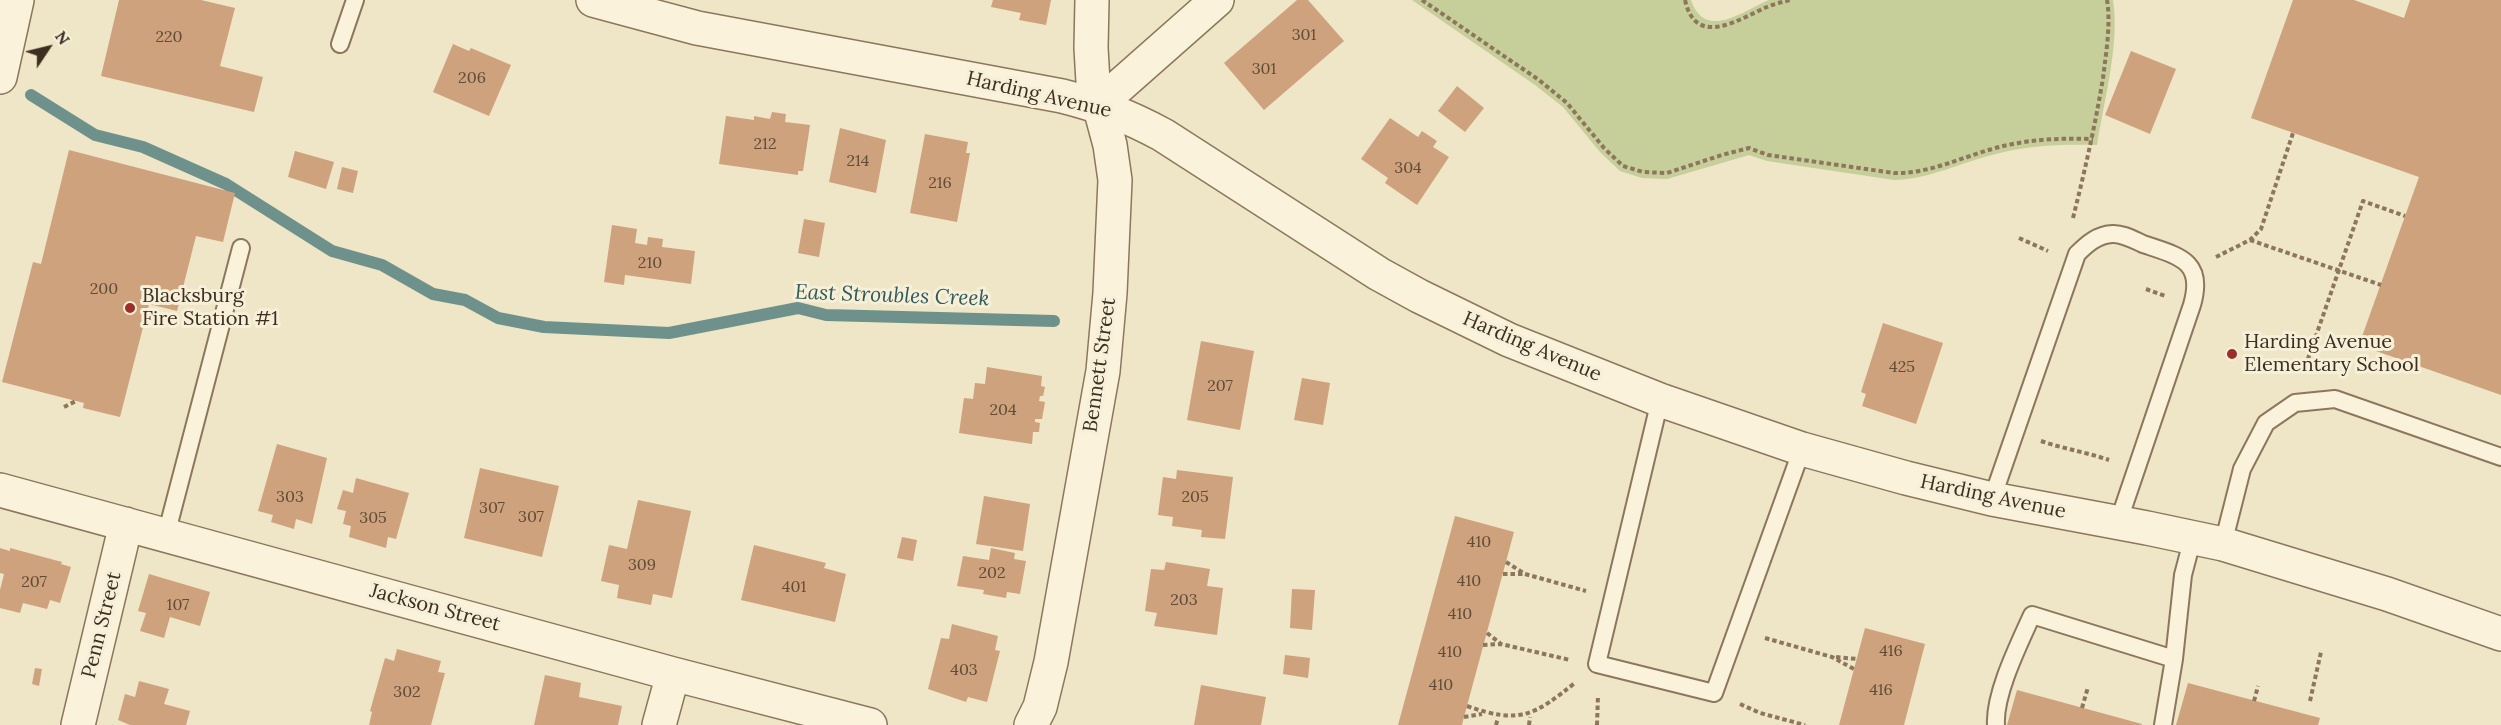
<!DOCTYPE html>
<html>
<head>
<meta charset="utf-8">
<style>
  body { margin:0 }
  #map { position:relative; width:2501px; height:725px; overflow:hidden; background:#efe5c7; font-family:Lora,serif }
  canvas { display:block }
  .north { position:absolute; left:18px; top:18px; width:60px; height:60px; -webkit-text-stroke:4px #f7efd7; paint-order:stroke; rotate:55deg; font-size:16px; font-weight:700; line-height:24px; text-align:center; color:#3c2f20 }
  .north::after { content:''; display:block; margin:auto; width:21px; height:27px; background:#3c2f20; clip-path:polygon(50% 0,100% 100%,50% 72%,0 100%) }
</style>
</head>
<body>
<div id="map">
<canvas width="2501" height="725"></canvas>
<div class="north">N</div>
</div>
<script>
const ctx = document.querySelector('canvas').getContext('2d');
ctx.lineJoin = 'round';
function paint(path, color) { ctx.fillStyle = color; ctx.fill(path, 'evenodd'); }
function strokePath(path, color, width, dash) { ctx.strokeStyle = color; ctx.lineWidth = width; ctx.lineCap = dash ? 'butt' : 'round'; ctx.setLineDash(dash || []); ctx.stroke(path); }
function write(font, color, halo, rows, align = 'center') {
  ctx.font = font + ' Lora,serif'; ctx.lineWidth = 6; ctx.setLineDash([]); ctx.textBaseline = 'middle'; ctx.strokeStyle = halo; ctx.fillStyle = color; for (const [text, x, y, turn = 0] of rows) {
    ctx.save(); ctx.translate(x, y); ctx.rotate((+turn || 0) * Math.PI / 180); ctx.textAlign = isNaN(turn) ? turn : align; if (halo) ctx.strokeText(text, 0, 0); ctx.fillText(text, 0, 0); ctx.restore();
  }
}
const green = new Path2D(`
  M1412 0H1691C1705 42 1744 10 1769 0H2113C2120 44 2104 100 2097 145 2063 144 2029 145 1996 154 1962 162 1930 179 1894 180L1767 161 1749 155 1667 179 1642 178 1620 171 1600 152 1563 107 1535 85Z`);
const stream = new Path2D(`
  M31 95 95 135 143 147 226 184 332 251 382 265 433 294 465 300 498 318 544 327 669 333 798 308 826 315 1054 321`);
const building = new Path2D(`
  M119 0H201L235 8 220 66 263 77 254 112 101 76Z
  M993 0H1051L1046 25 1019 20 1021 13 991 7Z
  M1297 0H1308L1344 41 1264 110 1224 63Z
  M2293 0H2354L2404 18 2410 0H2501V395L2359 345 2419 177 2251 118Z
  M453 44 469 51 471 48 511 65 489 116 433 92Z
  M2131 51 2176 69 2150 134 2105 115Z
  M1457 86 1484 108 1465 132 1438 111Z
  M772 112 786 114 785 122 810 125 803 171H798V175L719 164 726 116 754 120V116L770 119Z
  M1390 118 1418 137 1422 131 1437 141 1433 147 1449 157 1417 205 1385 183 1388 178 1361 159Z
  M840 128 886 140 876 193 829 182Z
  M925 134 968 142 966 153H970L957 222 910 213Z
  M69 150 235 193 223 242 196 236 177 311 149 304 120 417 83 408 84 403 2 382 33 262 41 264Z
  M295 151 334 162 326 189 288 177Z
  M342 167 358 171 353 193 337 189Z
  M804 219 825 223 819 257 798 253Z
  M612 225 637 229 635 243 647 245 648 237 663 239 662 247 695 251 691 284 625 275 624 285 604 282Z
  M1883 323 1943 343 1916 424 1862 406 1866 394 1861 392Z
  M1201 341 1254 351 1240 430 1187 420Z
  M987 367 1042 376 1041 386 1045 387 1043 396H1040L1039 401 1045 402 1042 419H1035V422L1040 423 1039 432H1033L1032 444 959 433 964 398 973 399 975 383 985 384Z
  M1302 378 1330 383 1323 425 1294 420Z
  M277 444 327 458 312 524 296 519 294 529 271 522 273 515 258 511Z
  M480 468 559 486 542 557 464 538Z
  M1177 470 1233 477 1225 539 1201 537 1202 530 1172 526 1173 517 1158 515 1163 477 1176 479Z
  M356 478 409 493 396 539 388 537 386 548 349 537 351 526 343 524 346 511 337 509 343 490 353 493Z
  M984 496 1030 504 1023 551 976 544Z
  M638 500 691 511 672 598 653 594 651 605 617 598 619 585 601 581 609 545 627 549Z
  M1455 516 1514 532 1464 717 1462 725H1398Z
  M902 537 917 540 913 561 897 558Z
  M754 545 826 563 824 568 846 574 835 622 741 600Z
  M0 548 10 551V548L62 562 61 564 71 567 60 603 50 600 47 609 23 603 20 613 0 608V590L4 574 0 573Z
  M991 548 1015 553 1014 559 1026 561 1020 594 1007 592 1006 598 983 594 984 590 957 586 963 556 989 560Z
  M1166 562 1210 569 1207 586 1223 588 1217 635 1154 626 1157 613 1145 611 1151 569 1164 570Z
  M149 574 210 592 200 626 170 617 164 638 140 631 146 613 138 611Z
  M1292 589 1315 590 1312 630 1290 628Z
  M952 624 998 636 995 650 1000 651 987 702 968 697 966 702 928 689 941 638 949 639Z
  M1865 628 1925 644 1904 725H1839Z
  M397 649 441 661 438 672 445 673 431 725H369L372 712 370 711 385 658 394 661Z
  M1285 655 1310 658 1308 678 1283 674Z
  M35 668 42 669 39 686 32 684Z
  M545 675 581 683 579 697 622 706 618 725H534Z
  M139 681 169 689 164 704 190 711 186 725H130L118 720 125 694 135 697Z
  M2188 683 2320 718 2318 725H2176Z
  M1201 685 1266 697 1261 725H1194Z
  M2017 690 2142 724V725H2007Z`);
const path = new Path2D(`
  M1422 0 1539 80 1567 103 1604 148 1623 166 1643 172 1667 173 1722 155 1749 148 1768 155 1894 173C1928 174 1960 158 1992 149 2026 139 2059 138 2093 139
  M1685 0C1696 49 1739 19 1767 7 1774 4 1782 2 1790 0
  M2073 218C2085 170 2095 126 2103 78 2106 53 2111 25 2107 0
  M2019 238 2048 251
  M2250 240 2381 285
  M2216 257 2250 240 2261 229 2293 133
  M2146 289 2165 296
  M2303 373 2363 201 2405 216
  M64 407 76 401
  M2041 441C2064 449 2086 452 2109 460
  M1506 562 1525 574 1586 591
  M1503 574H1524
  M1487 633 1500 643
  M1765 638 1832 657 1854 669
  M1483 645 1501 644 1570 660
  M1836 657 1857 659
  M2254 701 2258 686
  M2310 701 2321 652
  M1740 704 1760 713 1805 725
  M1467 706C1520 725 1535 715 1576 682
  M2082 708 2088 687
  M1464 717 1482 714
  M1496 725 1498 718
  M1529 725 1530 717
  M1597 725 1598 695`);
const service = new Path2D(`
  M340 44 355 0
  M1660 400 1597 664 1714 693 1802 449
  M1992 499 2077 254C2087 244 2097 235 2112 234 2122 233 2134 240 2143 244 2178 256 2205 260 2192 305L2118 523
  M166 535 241 248
  M2223 544 2242 469 2266 423 2295 403 2335 399 2501 457
  M1996 725C1994 694 2019 644 2032 615L2174 659
  M2163 725 2174 659 2183 575 2193 537`);
const minor = new Path2D(`
  M1098 105 1217 0
  M0 490 673 674 870 725
  M78 725 126 524
  M659 725 673 674
  M1031 725 1040 707 1051 662 1103 371 1110 293 1115 180 1110 145 1093 82 1091 48 1092 0`);
const tertiary = new Path2D(`
  M593 0 697 28 1062 96C1101 106 1128 116 1163 135L1379 274 1419 296 1509 340 1660 400 1802 449 1906 478 1992 499 2147 528 2223 544 2387 594 2501 634
  M0 77 17 0`);
const markers = [
  [130,308,6,"#9c2f2a"],
  [2232,354,6,"#9c2f2a"]
];
const numberNames = [
  ["301",1304,35],
  ["220",169,37],
  ["301",1264,69],
  ["206",472,78],
  ["212",765,144],
  ["214",858,161],
  ["304",1408,168],
  ["216",940,183],
  ["210",650,263],
  ["200",104,289],
  ["425",1902,367],
  ["207",1220,386],
  ["204",1003,410],
  ["303",290,497],
  ["205",1195,497],
  ["307",492,508],
  ["307",531,517],
  ["305",373,518],
  ["410",1479,542],
  ["309",642,565],
  ["202",992,573],
  ["410",1469,581],
  ["207",34,582],
  ["401",794,587],
  ["203",1184,600],
  ["107",178,605],
  ["410",1460,614],
  ["416",1891,651],
  ["410",1450,652],
  ["403",964,670],
  ["410",1441,685],
  ["416",1881,690],
  ["302",407,692]
];
const streetNames = [
  ["Harding Avenue",1039,95,13],
  ["Harding Avenue",1532,347,23],
  ["Bennett Street",1100,365,-82],
  ["Harding Avenue",1993,497,12],
  ["Jackson Street",435,608,15],
  ["Penn Street",102,625,-76]
];
const poiNames = [
  ["Blacksburg",142,296],
  ["Fire Station #1",142,319],
  ["Harding Avenue",2244,342],
  ["Elementary School",2244,365]
];
const waterNames = [
  ["East Stroubles Creek",892,296,2]
];
paint(green, '#c6ce9a');
strokePath(stream, '#6e928b', 12);
paint(building, '#cea27d');
strokePath(service, '#8c775c', 20);
strokePath(minor, '#8c775c', 36);
strokePath(tertiary, '#8c775c', 36);
strokePath(path, '#8c775c', 4, [4.5, 3]);
strokePath(service, '#faf2db', 16);
strokePath(minor, '#faf2db', 33);
strokePath(tertiary, '#faf2db', 33);
for (const [x, y, r, color] of markers) { const dot = new Path2D(); dot.arc(x, y, r, 0, 2 * Math.PI); ctx.fillStyle = color; ctx.fill(dot); strokePath(dot, '#f7efd7', 2); }
write('16px', '#604c37', null, numberNames);
write('20px', '#3c2f20', '#f7efd7', streetNames);
write('20px', '#3c2f20', '#f7efd7', poiNames, 'left');
write('italic 21px', '#2f5c5b', '#f7efd7', waterNames);
</script>
</body>
</html>
